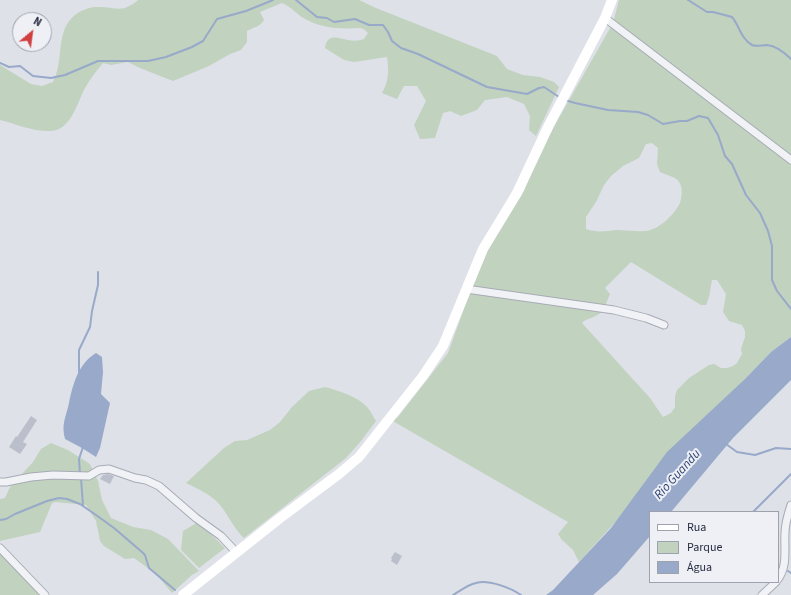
<!DOCTYPE html>
<html>
<head>
<meta charset="utf-8">
<style>
  body { margin:0 }
  #map { position:relative; width:791px; height:595px; overflow:hidden; background:#dee1e8; font-family:"Source Sans 3",sans-serif }
  canvas { display:block }
  .legend { position:absolute; left:649px; top:511px; width:130px; height:72px; box-sizing:border-box; background:#eef0f6; border:1px solid #9ea2ad; margin:0; padding:5px 7px; list-style:none; font-size:12px; color:#272c3f }
  .legend li { display:flex; align-items:center; gap:8px; height:20px }
  .legend b { width:20px; border:1px solid #9ea2ad }
  .north { position:absolute; left:12px; top:12px; width:40px; height:40px; box-sizing:border-box; background:#eef0f6; border:1px solid #9ea2ad; border-radius:50%; rotate:29deg; font-size:11px; font-weight:700; line-height:16px; text-align:center; color:#272c3f }
  .north::after { content:''; display:block; margin:auto; width:14px; height:18px; background:#d14041; clip-path:polygon(50% 0,100% 100%,50% 72%,0 100%) }
</style>
</head>
<body>
<div id="map">
<canvas width="791" height="595"></canvas>
<ul class="legend">
<li><b style="height:5px;background:#fff"></b>Rua</li>
<li><b style="height:11px;background:#c1d2bf"></b>Parque</li>
<li><b style="height:11px;background:#98a9c9"></b>Água</li>
</ul>
<div class="north">N</div>
</div>
<script>
const ctx = document.querySelector('canvas').getContext('2d');
ctx.lineJoin = 'round';
function paint(path, color) { ctx.fillStyle = color; ctx.fill(path, 'evenodd'); }
function strokePath(path, color, width, dash) { ctx.strokeStyle = color; ctx.lineWidth = width; ctx.lineCap = dash ? 'butt' : 'round'; ctx.setLineDash(dash || []); ctx.stroke(path); }
function write(font, color, halo, rows, align = 'center') {
  ctx.font = font + ' "Source Sans 3",sans-serif'; ctx.lineWidth = 4; ctx.setLineDash([]); ctx.textBaseline = 'middle'; ctx.strokeStyle = halo; ctx.fillStyle = color; for (const [text, x, y, turn = 0] of rows) {
    ctx.save(); ctx.translate(x, y); ctx.rotate((+turn || 0) * Math.PI / 180); ctx.textAlign = isNaN(turn) ? turn : align; if (halo) ctx.strokeText(text, 0, 0); ctx.fillText(text, 0, 0); ctx.restore();
  }
}
const green = new Path2D(`
  M138 0H359L376 8 497 56 507 69 523 75 540 77 554 82 559 87 536 136 529 130 530 116 524 104 507 97 485 100 477 110 461 116 450 111 443 113 435 138 420 139 414 125 426 101 417 86H404L397 99 382 93C389 81 389 70 387 57L354 62 344 60 325 48C327 33 338 38 348 40 353 41 359 41 364 39L368 33 365 30 361 28C341 29 323 29 305 19 296 14 292 7 282 3L260 12 264 20C260 27 254 27 247 31V42L241 50 230 54 209 66 173 81 140 68 128 62 111 65 103 63C96 71 90 79 85 88 77 103 71 130 51 131 34 132 16 124 0 120V65L31 84 42 86 53 82C62 64 58 45 65 28 71 14 86 6 100 7 109 7 117 10 125 8 130 6 135 3 138 0Z
  M619 0H791V337L771 352 745 379 579 562 573 550 562 540 558 534 568 522 391 420 398 417 448 353 473 284 487 250 524 191 539 153 613 23ZM652 143 658 148 657 164 660 172C666 175 675 176 679 182 683 187 682 196 680 203 674 215 659 230 645 231 636 232 626 230 617 230 606 231 597 233 586 229V217L596 202 604 185 611 176 623 166 639 158 646 144ZM631 262 701 305H706C710 297 710 289 712 280H717L726 294 723 312 729 321 742 325 745 331V337L741 349 742 354 737 363 733 366 727 368H721L714 364 709 365 689 378 677 390 675 396V407L671 413 663 417 650 398 582 323C587 318 594 318 599 314 605 310 607 300 610 294L605 288Z
  M325 387C339 391 357 396 367 407 371 411 373 417 376 421L361 441 346 458 244 538C234 529 229 516 220 505 212 495 198 489 186 483L224 448 235 441 247 440 270 430 280 422 292 407 309 391Z
  M51 443 68 450 90 464 98 481 102 500 111 518 133 527 151 530 168 539 199 571 192 575 172 593 156 574 134 558 125 559 104 546 100 541 96 521 86 505 55 502 52 503 40 532 0 541V499L5 498 10 487 33 462 41 449Z
  M198 522 225 548 199 568 181 550 183 531Z
  M0 545 47 595H0Z`);
const water = new Path2D(`
  M791 337V380L733 438 671 512H650V536L617 574 593 595H546L553 590 611 528 667 452 745 379 771 352Z
  M96 353 102 357 103 372 101 394 110 403 100 448 96 457 82 448 65 439C61 424 66 417 69 403 73 384 78 364 96 353Z`);
const stream = new Path2D(`
  M296 0 317 17 327 18 334 22 355 19 369 25H383L388 32 392 41 401 48 418 54 487 87 527 94 539 88 544 87 559 97
  M688 0 707 12H713L732 17C739 25 741 39 752 45 756 47 762 45 767 45 776 46 785 53 791 59
  M0 63 9 67 20 66 33 76 51 78 65 75 98 61H148L166 57 192 47 203 41 217 19 246 11 273 0
  M565 100 575 103 608 110 638 112 648 115 663 124 680 121H687L699 116 708 118 718 135 725 156 732 164 746 195 760 213 768 231 772 246V280L777 291 791 309
  M79 372V350L90 327 92 311 98 285V272
  M726 444 737 452 755 455 776 448 791 449
  M80 474 79 459 83 447
  M81 478 83 506
  M753 512 791 474
  M0 520 6 519 15 514 47 501 59 498 67 499 80 504 96 515 114 528 142 552 145 555 149 568 175 590
  M778 566 779 567
  M788 571 791 573
  M453 595C460 591 467 585 476 583 488 579 511 588 521 595`);
const building = new Path2D(`
  M31 416 37 420 23 442 27 444 20 454 9 447 16 436 17 437Z
  M108 474 114 476 110 484 100 479 103 475Z
  M395 552 402 556 397 565 391 561 392 559 391 558Z`);
const minor = new Path2D(`
  M605 18 791 160
  M466 289 614 310 646 318 664 325
  M0 482H6L31 477 53 475 89 476 99 470 109 469 135 478 146 480 159 486 196 518 221 536 236 552
  M0 548 45 595
  M778 579C788 566 784 548 785 533 785 523 788 514 791 505
  M762 595 776 582`);
const secondary = new Path2D(`
  M183 595 280 518 339 474 359 457 423 376 443 346 483 249 517 193 549 125 605 18 612 0`);
const waterNames = [
  ["Rio Guandu",678,475,-48]
];
paint(green, '#c1d2bf');
paint(water, '#98a9c9');
strokePath(stream, '#98a9c9', 2);
paint(building, '#bbbfcb');
strokePath(minor, '#a7abb5', 9);
strokePath(minor, '#f1f2f6', 7);
strokePath(secondary, '#fff', 10);
write('italic 13px', '#304574', '#eef0f6', waterNames);
</script>
</body>
</html>
